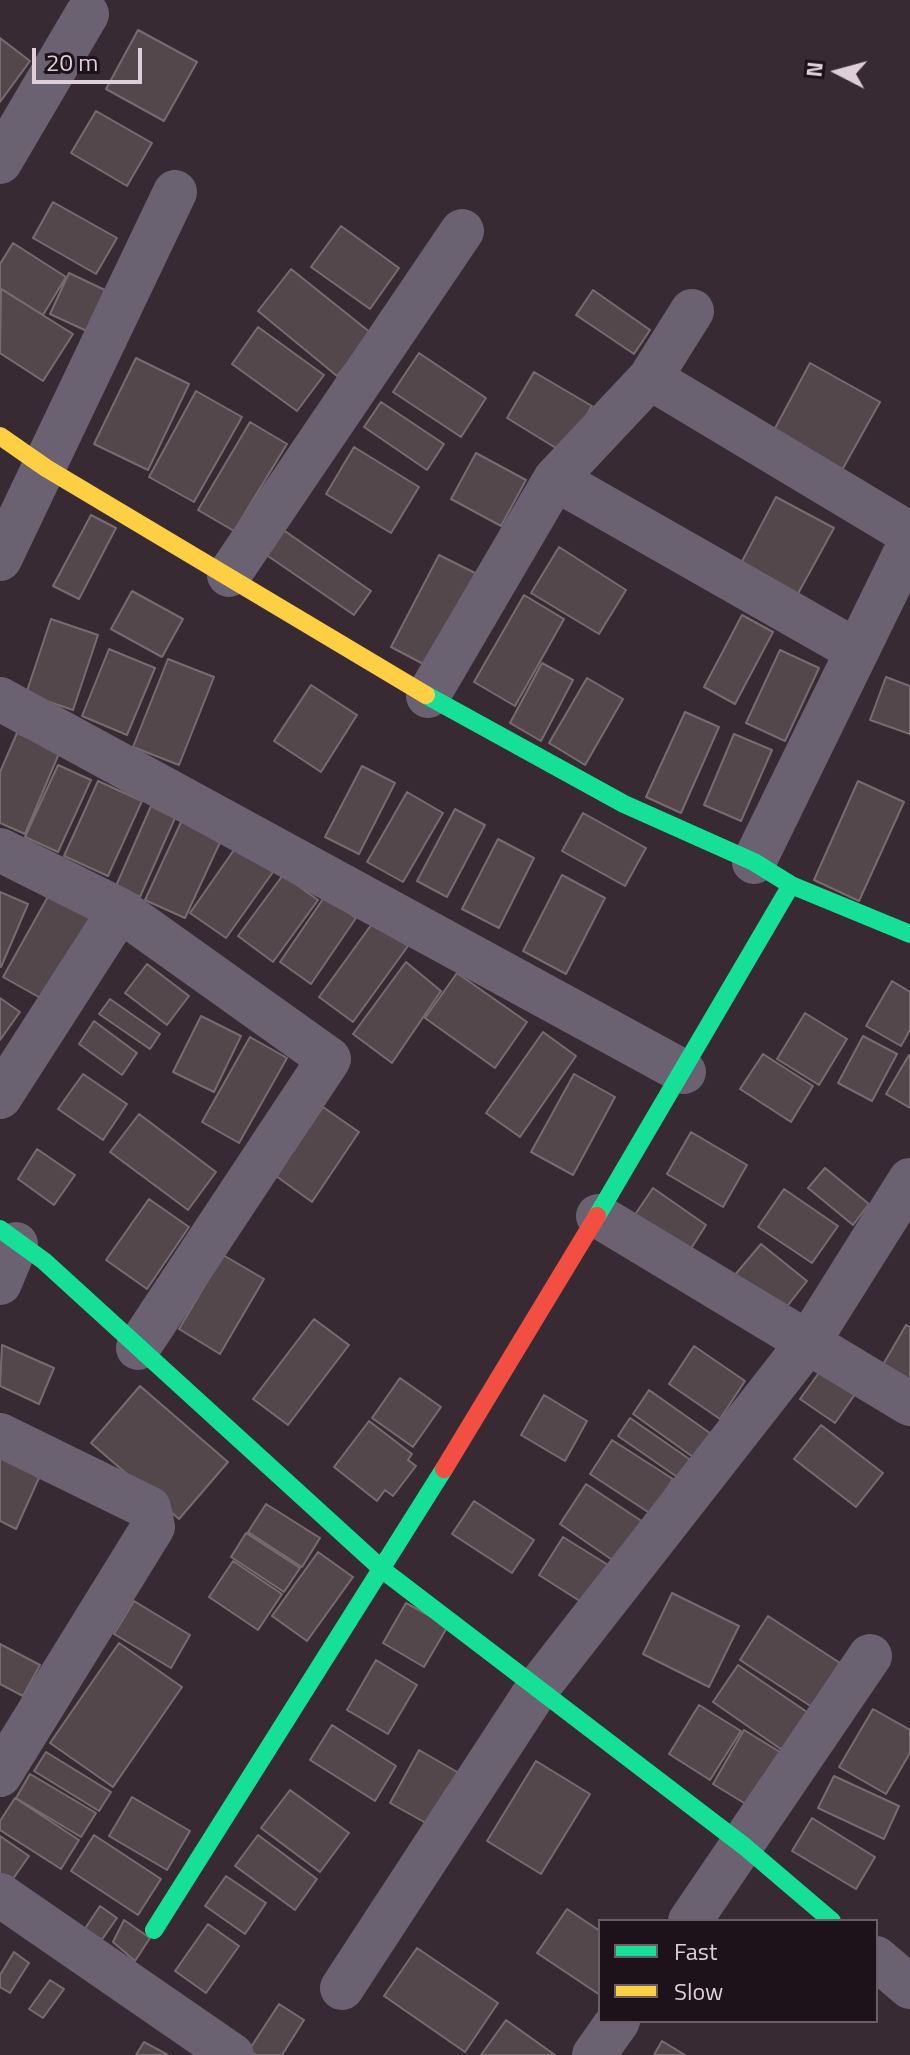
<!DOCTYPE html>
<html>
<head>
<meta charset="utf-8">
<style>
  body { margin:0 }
  #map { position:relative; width:910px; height:2055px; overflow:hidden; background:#372a33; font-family:"Titillium Web",sans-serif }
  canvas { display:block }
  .legend { position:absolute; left:598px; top:1919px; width:280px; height:104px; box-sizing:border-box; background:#1d1219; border:2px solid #6a5d65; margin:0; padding:10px 14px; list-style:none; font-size:24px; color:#deced8 }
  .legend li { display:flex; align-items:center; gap:16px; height:40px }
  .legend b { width:40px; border:2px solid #6a5d65 }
  .north { position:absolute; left:798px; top:32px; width:80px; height:80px; -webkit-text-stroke:6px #1d1219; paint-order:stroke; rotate:276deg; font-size:22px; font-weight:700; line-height:32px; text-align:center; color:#deced8 }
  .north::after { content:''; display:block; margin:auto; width:28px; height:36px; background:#deced8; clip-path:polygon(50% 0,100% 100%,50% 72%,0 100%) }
  .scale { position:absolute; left:32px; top:48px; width:110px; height:36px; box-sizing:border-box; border:4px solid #deced8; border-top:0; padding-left:10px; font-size:24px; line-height:28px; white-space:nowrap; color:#deced8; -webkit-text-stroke:6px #1d1219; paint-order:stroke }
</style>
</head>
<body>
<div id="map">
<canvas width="910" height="2055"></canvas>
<ul class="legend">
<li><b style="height:10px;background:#16e098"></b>Fast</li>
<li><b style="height:10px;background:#ffcf43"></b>Slow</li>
</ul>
<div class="north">N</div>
<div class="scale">20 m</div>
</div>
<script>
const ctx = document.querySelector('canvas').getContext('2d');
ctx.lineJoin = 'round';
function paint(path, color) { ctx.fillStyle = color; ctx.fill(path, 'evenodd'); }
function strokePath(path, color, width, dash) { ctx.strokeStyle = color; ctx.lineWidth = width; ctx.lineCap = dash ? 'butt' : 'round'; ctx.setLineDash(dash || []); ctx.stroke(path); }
const building = new Path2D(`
  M138 30 197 62 164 121 106 89Z
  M0 38 30 61 0 102Z
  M96 111 152 143 127 186 71 153Z
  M53 202 117 238 96 274 33 238Z
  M341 226 399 268 370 309 311 267Z
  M13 243 66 277 43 315 0 288V264Z
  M291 269 371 333 337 376 258 311Z
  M69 273 107 291 89 332 50 314Z
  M1 289 73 334 43 381 0 353Z
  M593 290 650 330 634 354 576 315Z
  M258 327 324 375 297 411 232 364Z
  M419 353 486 398 461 437 393 392Z
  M136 358 189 384 148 470 94 444Z
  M810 363 880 402 842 470 773 432Z
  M534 372 592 406 564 453 507 418Z
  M196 391 242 417 194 502 149 477Z
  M381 402 444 444 427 470 364 427Z
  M250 422 287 444 234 531 198 510Z
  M354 447 419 487 391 533 326 494Z
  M476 453 526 480 501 526 451 499Z
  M776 497 834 528 795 599 738 569Z
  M91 515 116 528 79 599 53 586Z
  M282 529 371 591 354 615 265 554Z
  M559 547 626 590 599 634 531 593Z
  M439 555 479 575 431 668 391 647Z
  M132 591 183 619 162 657 111 629Z
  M524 595 564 619 515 706 474 682Z
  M742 615 773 632 735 704 704 687Z
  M51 619 98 635 73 710 26 694Z
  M109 649 155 668 127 735 82 716Z
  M780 650 819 668 785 741 746 723Z
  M168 659 214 677 179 765 133 747Z
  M542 663 573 680 541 741 510 723Z
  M886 677 910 686V734L870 720Z
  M587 678 623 699 585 765 549 743Z
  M311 685 357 715 321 772 274 741Z
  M685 712 719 727 681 813 646 797Z
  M17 733 60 751 25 834 0 823V772Z
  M734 734 772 750 741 821 704 805Z
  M58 765 91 780 58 852 25 837Z
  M362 766 395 783 359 854 325 837Z
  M98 781 142 801 108 876 64 856Z
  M858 781 904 802 859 901 814 880Z
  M407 792 443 813 403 882 367 862Z
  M151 806 175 818 140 897 116 886Z
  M455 809 485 825 447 897 417 881Z
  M583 813 646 848 625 886 562 851Z
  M182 820 222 838 185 918 145 900Z
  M498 839 534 858 499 928 462 909Z
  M236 847 273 872 226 938 190 913Z
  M283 875 318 900 273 962 238 936Z
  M562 875 605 898 566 974 523 951Z
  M0 892 28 904 1 967H0Z
  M50 893 91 916 44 1000 3 977Z
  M325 896 356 918 311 984 280 962Z
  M374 921 408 946 353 1022 319 997Z
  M406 962 441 991 392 1063 353 1034Z
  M147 964 189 996 167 1025 125 993Z
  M457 973 527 1022 495 1068 425 1018Z
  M892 981 910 992V1030L901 1046 866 1026Z
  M0 998 20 1012 0 1040Z
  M110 999 160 1034 150 1049 99 1014Z
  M805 1013 847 1039 819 1085 777 1059Z
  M201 1016 241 1036 214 1092 173 1072Z
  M94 1021 137 1053 122 1075 79 1044Z
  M543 1032 576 1056 520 1137 486 1113Z
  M863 1036 897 1054 872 1101 838 1083Z
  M250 1037 287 1058 239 1143 202 1122Z
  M763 1054 813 1086 791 1122 740 1089Z
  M909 1055 910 1056V1108L886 1094Z
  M83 1074 127 1104 103 1140 58 1109Z
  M574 1074 615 1097 573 1175 531 1152Z
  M323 1107 359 1132 312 1202 276 1176Z
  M139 1114 216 1172 188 1210 110 1152Z
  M691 1132 747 1165 723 1207 667 1174Z
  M37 1149 75 1175 54 1205 18 1179Z
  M825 1168 869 1204 853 1225 808 1188Z
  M653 1188 706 1225 687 1255 632 1219Z
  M784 1189 838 1226 812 1263 758 1227Z
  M149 1199 189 1227 147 1289 106 1260Z
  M761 1244 807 1281 781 1314 734 1276Z
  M223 1255 264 1279 220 1354 179 1329Z
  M314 1319 349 1345 288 1425 253 1399Z
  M906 1325 910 1327V1385L881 1368Z
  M2 1345 54 1368 39 1404 0 1386Z
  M694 1346 745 1381 720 1419 669 1384Z
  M826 1363 860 1387 835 1423 800 1399Z
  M400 1378 441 1407 413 1447 372 1418Z
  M140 1386 228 1462 179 1519 91 1443Z
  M649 1390 717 1438 700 1462 633 1414Z
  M544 1395 587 1421 565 1461 521 1435Z
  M630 1418 695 1463 683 1481 618 1436Z
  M369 1421 412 1454 408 1460 416 1466 393 1496 385 1490 377 1501 334 1467Z
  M821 1425 883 1473 856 1507 794 1459Z
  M612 1440 673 1479 651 1514 590 1474Z
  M0 1450 43 1469 16 1529 0 1521Z
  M586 1484 649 1526 621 1566 560 1524Z
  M474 1501 534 1540 512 1573 452 1534Z
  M266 1504 320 1538 302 1567 248 1532Z
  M246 1533 300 1568 284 1592 231 1557Z
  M563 1537 613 1568 589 1607 539 1575Z
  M318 1552 353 1577 307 1641 272 1616Z
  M233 1561 282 1594 258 1630 209 1597Z
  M672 1593 739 1626 709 1687 643 1654Z
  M134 1601 190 1635 171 1668 114 1634Z
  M406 1603 448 1626 424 1667 383 1643Z
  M768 1616 840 1663 812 1707 740 1660Z
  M119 1643 182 1687 113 1787 50 1743Z
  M0 1644 40 1665 23 1696 0 1684Z
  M376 1660 417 1685 388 1734 347 1710Z
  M738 1665 807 1712 782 1750 713 1702Z
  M699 1705 741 1731 710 1780 669 1754Z
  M873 1709 910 1730V1753L886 1794 839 1767Z
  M332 1725 396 1766 375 1801 310 1760Z
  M744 1730 780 1752 749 1806 713 1784Z
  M419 1750 471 1780 442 1832 390 1803Z
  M46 1752 111 1792 99 1811 34 1771Z
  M536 1761 590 1794 541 1874 487 1841Z
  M30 1774 96 1813 81 1837 16 1798Z
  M834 1776 899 1806 884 1839 818 1808Z
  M290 1790 349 1833 320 1872 261 1828Z
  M132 1797 190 1831 167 1870 109 1836Z
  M15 1798 79 1840 61 1869 0 1830V1821Z
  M812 1818 875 1857 856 1889 792 1851Z
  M94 1835 161 1879 138 1915 71 1871Z
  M258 1835 317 1879 295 1910 235 1866Z
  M0 1836 29 1856 8 1886 0 1880Z
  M226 1876 266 1903 245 1934 205 1906Z
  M100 1906 117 1918 96 1948 80 1936Z
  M567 1909 600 1931V1995L537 1953Z
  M124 1920 150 1938 135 1961 113 1942Z
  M208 1924 239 1946 206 1993 175 1971Z
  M417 1948 498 2003 465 2052 384 1996Z
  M14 1952 29 1963 10 1993 0 1987V1975Z
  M50 1980 64 1989 43 2018 29 2009Z
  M279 2004 304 2020 282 2055H256L249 2050Z
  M506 2020 555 2055H481Z
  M662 2041 685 2055H654Z
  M144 2042 168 2055H136Z`);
const street = new Path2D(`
  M0 162 87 14
  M650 378 910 534
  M555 479 857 651
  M0 559 175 192
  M229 575 462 231
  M428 696 555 479 650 378 692 311
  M0 699 684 1072
  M0 850 120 910 329 1059 138 1348
  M754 862 910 543
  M0 1097 120 910
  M598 1216 910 1404
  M0 1283 16 1244
  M0 1435 149 1508 153 1527 0 1775
  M0 1895 232 2055
  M690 1921 870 1656
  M876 1958 910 1987
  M342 1988 537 1689 809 1341 910 1180
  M594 2055 618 2021`);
const fast = new Path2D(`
  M426 695 624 804 754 862 791 885 910 934
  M597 1216 791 885
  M0 1229 44 1261 384 1571 744 1846 832 1921
  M154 1930 444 1469`);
const slow = new Path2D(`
  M0 436 46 468 426 695`);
const jam = new Path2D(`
  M444 1469 597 1216`);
paint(building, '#54474c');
strokePath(building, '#786b70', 2);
strokePath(street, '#6a6171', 44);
strokePath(fast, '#16e098', 18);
strokePath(slow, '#ffcf43', 18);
strokePath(jam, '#f24e42', 18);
</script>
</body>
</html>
